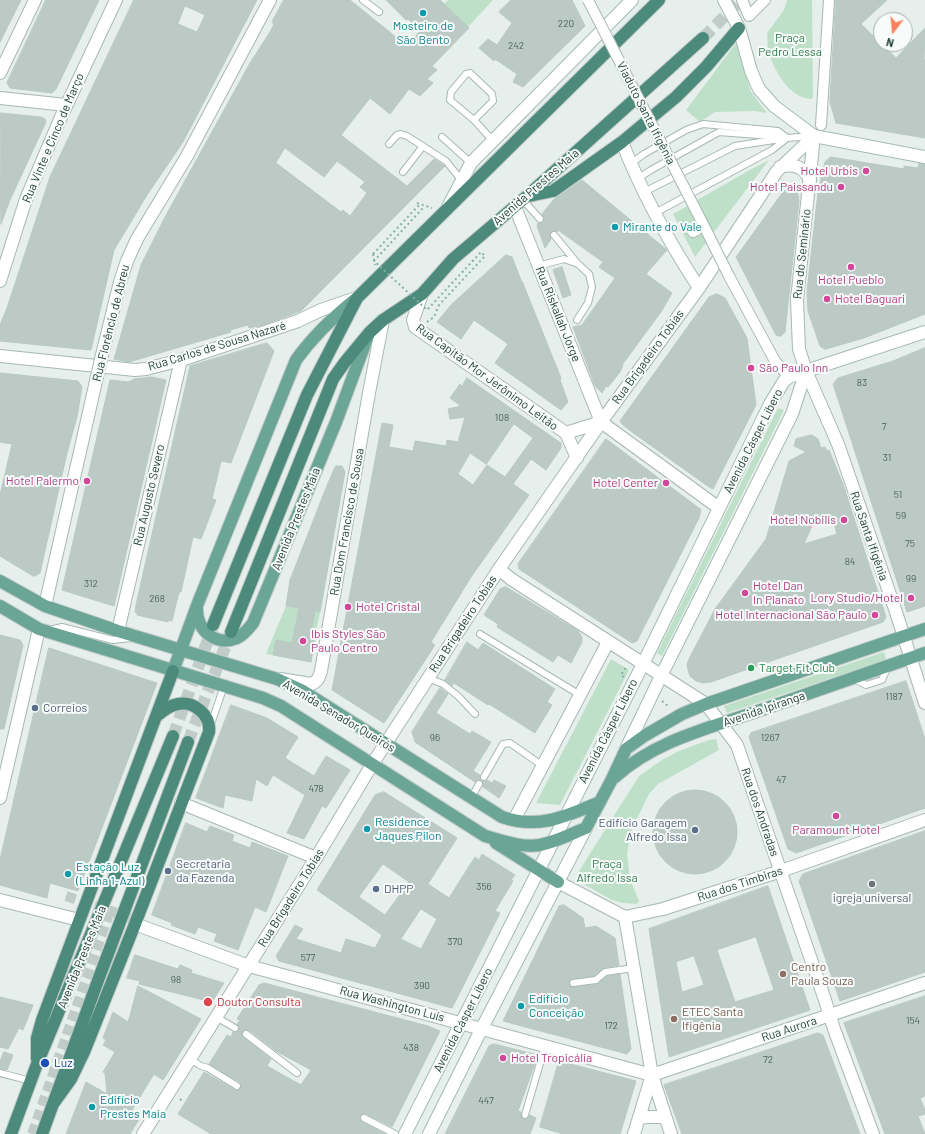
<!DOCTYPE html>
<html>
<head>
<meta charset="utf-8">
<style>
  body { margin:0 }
  #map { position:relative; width:925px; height:1134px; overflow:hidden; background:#e6efeb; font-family:Barlow,sans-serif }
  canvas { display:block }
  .north { position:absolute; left:873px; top:12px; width:40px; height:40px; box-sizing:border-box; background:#f7fbf9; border:1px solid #a3b1ad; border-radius:50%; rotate:196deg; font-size:11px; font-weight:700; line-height:16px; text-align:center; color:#24423a }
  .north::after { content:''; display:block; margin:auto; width:14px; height:18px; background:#f4845f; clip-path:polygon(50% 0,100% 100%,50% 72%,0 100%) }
</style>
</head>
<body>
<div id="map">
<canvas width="925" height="1134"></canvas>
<div class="north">N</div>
</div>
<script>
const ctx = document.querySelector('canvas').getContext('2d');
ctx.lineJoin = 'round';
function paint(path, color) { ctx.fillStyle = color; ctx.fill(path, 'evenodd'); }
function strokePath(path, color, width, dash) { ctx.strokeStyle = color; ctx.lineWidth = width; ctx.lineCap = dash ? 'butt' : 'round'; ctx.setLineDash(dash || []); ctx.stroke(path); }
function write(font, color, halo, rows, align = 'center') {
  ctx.font = font + ' Barlow,sans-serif'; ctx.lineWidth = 4; ctx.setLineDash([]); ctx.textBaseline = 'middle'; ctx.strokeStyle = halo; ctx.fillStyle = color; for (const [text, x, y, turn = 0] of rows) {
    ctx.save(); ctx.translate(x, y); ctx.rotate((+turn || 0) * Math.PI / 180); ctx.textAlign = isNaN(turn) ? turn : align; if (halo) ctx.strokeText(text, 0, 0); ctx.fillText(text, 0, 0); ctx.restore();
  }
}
const green = new Path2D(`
  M448 0H493L468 27 444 4Z
  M787 0H812L813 97 811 99C789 98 774 70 768 51 767 45 768 39 767 33L784 10Z
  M736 43 751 92 767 113 755 111 715 112 700 122 686 110Z
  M769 160 695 257 673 214 748 171Z
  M778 408 784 410 662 656 657 653Z
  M286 606 320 612 315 637 310 636 313 620 297 617 292 643 276 640 273 655 266 654Z
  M884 652 886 660 727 713 724 706Z
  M611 659 629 670 560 805 536 803Z
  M716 739 719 750 658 784 649 794 631 831 627 854 630 879 639 901 637 904 623 903 612 900 580 882 578 878 579 871 639 776 662 760 679 751 709 740Z`);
const building = new Path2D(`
  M0 0H21L0 42Z
  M46 0H99L56 89 52 93 10 88 7 83Z
  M134 0H257L183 142 147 195 114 250 91 350 0 341V325L7 308 50 177ZM185 6 205 15 197 32 178 24Z
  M284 0H350L407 46 420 31 408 19 406 20 386 0H440L469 28 432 66 437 70 427 79 433 83 420 96 409 89 390 114 370 98 341 135 407 186 434 159 445 166 301 311 263 325 249 328 248 325 230 330 231 332 129 362 114 359 141 265 165 217 250 63 270 32 274 24 272 22ZM285 148 324 177 337 161 365 182 360 187 367 193 350 216 343 210 341 212 276 163Z
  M511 0H572L585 26 523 87 513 82 517 74 495 59 494 61 479 48 488 39 497 45 512 23 499 12Z
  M836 0H887L861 24 896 58 925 28 924 59 925 60V138L836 123 830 102Z
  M0 113 41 117 45 119 46 122 10 200 1 224Z
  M831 157 904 169V166L918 168 919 163 925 164V314L864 338 826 349H824L820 346 808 311 807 291 818 192 825 162Z
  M582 180 667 250 646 274 672 293 661 312 622 365 623 366 620 372 608 387 606 386 602 393 595 386 573 327 582 325 615 278 599 267 603 262 558 230 557 232 554 231 551 232 550 235 551 239 545 248 537 226 538 223H541L544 221V218L542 214 555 198Z
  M791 188 794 190 798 194 799 201 785 332 781 336H778L776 335 736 257 783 192Z
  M506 255 512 257 521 280 520 282 522 281 561 378 560 380 568 402 561 410 495 363 508 344 474 320 461 339 437 322 451 305Z
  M562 267 571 295 563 298 553 270Z
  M717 294 725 298 747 338 756 405 713 489 709 487 632 432 622 424 620 421 709 297Z
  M267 343 274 351 231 463 221 461 212 499 216 500 201 539 193 537 181 592H179L172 621 169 620 168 622 137 615V613L135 612 136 605 190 366Z
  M925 348V606L907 612 833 384 838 378 893 361Z
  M0 373 78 381 82 387 77 417 67 453 40 573 35 576H33L0 556V495L12 444 0 442Z
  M152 377 166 380 114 606 62 590 110 380 129 382 134 379Z
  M467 378 561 443V448L546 470 531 459 513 484 529 495 471 577 431 642 435 645 384 723 332 690 382 423 393 425 389 447 413 451 415 441 446 446 447 440 458 442 465 417 450 419 448 409 461 406 450 398 460 384 462 386ZM514 424 533 438 505 477 487 465 473 485 458 474 470 453 486 464Z
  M812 435 818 439 821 448 825 447 827 451 829 450 843 484 886 617 883 622 711 682 703 683 696 681 690 676 688 670 687 664 690 657 715 609 766 539 789 461 806 452 794 446 796 439ZM831 514 837 534 804 544 815 519Z
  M606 439 699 508 701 510 699 518 637 641 632 643 519 569 518 564Z
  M336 466H342L345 472 320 612 315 611 310 636 315 637 311 662 273 655 276 640 292 643 299 608 286 606 290 580 326 488 334 469Z
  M506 587 578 631 582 637V642L571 663 558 655 553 662 497 627 498 624 484 615 500 589Z
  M0 635 20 640 23 645 4 729H0Z
  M467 642 478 650 483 643 555 689 547 702 552 705 535 733 489 704 488 705 454 683 452 686 445 680Z
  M49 648 157 683 78 891 50 883 47 898 0 885V860Z
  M906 681 925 739V808L796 853 788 849 749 737 751 733Z
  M440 688 448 694 436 713 470 734 472 731 491 742 473 771 480 775 481 780H477L475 782 415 742 412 732Z
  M231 705 267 718 298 737 285 758 314 776 326 756 350 770 326 808 322 806 304 839 287 833 305 795 273 775 267 786 256 779 252 801 225 795 223 808 196 798Z
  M487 780 492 783 494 780 506 786 499 798 483 787 482 781Z
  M653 832a42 42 0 1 1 84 0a42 42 0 1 1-84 0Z
  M384 792 457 838 428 884 449 898 475 857 479 860 482 854 515 875 511 880 513 881 495 911 500 913 452 1008 279 961 276 956 295 925 303 929 296 939 341 953 346 939 375 948 382 935 317 890 375 795ZM383 864 409 882 385 915 359 897ZM421 909 437 919 421 949 401 939Z
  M186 823 207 832 210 826 234 835 232 841 250 848 252 842 288 856 266 912 255 907 238 950 214 941 217 934 198 927 195 934 171 925 172 923 152 915Z
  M925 831V972L840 1001 799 881 803 874Z
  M768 886 810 1010 669 1057 649 929ZM756 937 774 990 735 1002 717 950ZM694 956 704 985 682 992 676 962Z
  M564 905 583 918 585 928 596 926 615 938 619 965 604 968 594 976 572 979 569 983 570 986 573 987 597 984 607 976 620 974 631 1049 627 1054 503 1021 559 906Z
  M135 955 178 969 180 965 192 970 191 973 224 983 212 1002 139 984 140 981 127 978Z
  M264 983 428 1026 440 1031 392 1127 366 1114H363L360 1116V1119L362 1122 385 1134H211L178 1114 204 1072 235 1090H237L241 1089V1086L240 1082 209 1064 227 1035 231 1037 233 1032 239 1031V1028L237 1024 240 1020 237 1019 259 985ZM245 1030H249L276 1051 311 1070 301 1085 267 1066 271 1059 243 1037 242 1033Z
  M138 986 201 1019 163 1080 154 1074 132 1110 141 1116 130 1134H66L86 1082 107 1094 105 1073 103 1072 115 1052 103 1045 106 1040 103 1038 113 1012 128 1022Z
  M925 996V1096L920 1098 925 1110V1114L918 1116 925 1134H885L844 1023Z
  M0 997 33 1005 23 1030 19 1028 8 1049 0 1047Z
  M818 1033 823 1035 860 1134H682L664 1085Z
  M494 1044 538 1055 518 1111 521 1112V1116L523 1119 528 1118 530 1115 536 1118 530 1134H445L489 1046Z
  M4 1052 13 1055 7 1070 0 1069V1062Z
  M559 1061 636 1081 620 1134H563L540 1127Z`);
const pedestrianTunnel = new Path2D(`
  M66 896 141 921
  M32 1134 110 911`);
const trunkTunnel = new Path2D(`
  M703 38 741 0
  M173 736 213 626
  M188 742 231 632`);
const path = new Path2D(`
  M417 203 432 208
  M682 221 685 227
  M373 254 375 265
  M427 322 434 317 439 305
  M624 677 621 675 627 666
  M662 701 668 706
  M180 1099 184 1102`);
const service = new Path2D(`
  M363 0 379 12
  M474 120 493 101 492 94 470 73 466 74 451 92 450 100 474 120 493 141
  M442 137 471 163
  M389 144 397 135 401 134 407 136 446 161 462 181
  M630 164 644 154 686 130 703 124 778 131 787 138
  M403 172 423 146
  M637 179 651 170 719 132 783 137
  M644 192 735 146 787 138 813 136
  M523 200 540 219
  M655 213 772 150 786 139
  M554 235 577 263
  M538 266 564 259 578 264 589 274 592 287 588 303 577 320
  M49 630 62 627 113 640 131 638
  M480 634 580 695
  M428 678 443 684 458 696 475 714
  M854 679 866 685 882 680 888 666
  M211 724 224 686
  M484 777 503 744 510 743 543 766
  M471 798 479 784
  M573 983 596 980 605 972 634 968
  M216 1017 235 1028
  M246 1034 297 1073
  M190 1059 201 1066 208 1068 237 1086
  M0 1073 31 1081
  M525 1115 545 1046
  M364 1118 395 1134`);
const pedestrian = new Path2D(`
  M742 0 749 16 765 0
  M821 125 829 0
  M693 232 704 226
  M730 278 775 361 789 377`);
const minor = new Path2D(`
  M0 73 35 0
  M0 98 66 105
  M814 136 797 300 799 349 806 371 838 444 895 609 925 703
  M622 142C642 193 669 242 699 288
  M0 281 26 199 61 117 116 0
  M0 356 135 370 146 369 181 360 298 321 321 310 356 298
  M101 359 120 282 127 261 137 239 187 156 270 0
  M601 422 719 508
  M499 569 511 579 706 704 737 745 825 1000 834 1029 873 1134
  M45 606 96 381
  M118 631 181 360
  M280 679 311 684C318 682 319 677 321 671L369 393 383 320
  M181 803 316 858
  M514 820 608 642
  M652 1075 671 1134`);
const tertiary = new Path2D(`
  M780 167C793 163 805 167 810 180
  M515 207 601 422
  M422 294 413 320 415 327 566 433 577 458
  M566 433 601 422
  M0 798 39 629
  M558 882 625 917 663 909 781 871 925 820
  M0 900 79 920
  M625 917 652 1075 634 1134
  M135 924 249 966 652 1075
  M652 1075 925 983
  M639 1118 647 1117H664
  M143 1134 316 858 373 763 499 569 601 422 699 288 777 171 814 136`);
const secondary = new Path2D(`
  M724 0 739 28 751 71 759 89 774 106 814 136 925 157
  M448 207 471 163 632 0
  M626 749 661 676 792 414 806 371
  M405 1134 643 664 770 404 784 381 789 377 806 371 925 332
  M429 1134 482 1028 586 828`);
const primary = new Path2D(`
  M0 581 45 606 118 631 277 679 303 691 325 705 502 817C539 830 566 816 600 802
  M0 606 39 629 263 698 281 706 485 836C503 841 521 848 540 845 555 842 571 834 586 828L611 781 626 749 644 736 682 714 706 704 925 629
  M197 608C196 630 216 647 237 638 244 635 248 629 253 623L336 422 368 336
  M173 671 198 603 296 360C314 335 333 317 357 298
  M615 777C656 740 710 728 761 710 815 691 870 672 925 653
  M496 843 558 882`);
const trunk = new Path2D(`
  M529 196 553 191 622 142 676 97 706 67 739 28
  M213 625 307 395 357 298 659 0
  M231 632 333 379 345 362 369 333 383 320 422 294 453 259 527 196 703 38
  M37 1059V1038L42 1020 173 671
  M53 1104 71 1079 84 1052 135 924 209 732C211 715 194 701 178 704 170 705 164 710 158 715
  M11 1134 37 1064 173 736
  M42 1134 100 975 188 742`);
const pathBridge = new Path2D(`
  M373 254 418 206 422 209 374 261 427 310 481 252 485 256 439 305`);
const pedestrianBridge = new Path2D(`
  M588 0 704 226 730 278`);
const minorBridge = new Path2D(`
  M96 381 101 359`);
const markers = [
  [423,13,4,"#0f9aa8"],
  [866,171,4,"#d1479c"],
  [841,187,4,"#d1479c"],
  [615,227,4,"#0f9aa8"],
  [851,267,4,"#d1479c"],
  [827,299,4,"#d1479c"],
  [751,368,4,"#d1479c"],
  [87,481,4,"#d1479c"],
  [666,483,4,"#d1479c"],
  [844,520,4,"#d1479c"],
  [745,593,4,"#d1479c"],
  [911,598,4,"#d1479c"],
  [348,607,4,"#d1479c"],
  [875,615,4,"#d1479c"],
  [303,641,4,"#d1479c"],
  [751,668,4,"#2e9e5b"],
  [35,708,4,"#5c6f8a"],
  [836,816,4,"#d1479c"],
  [367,829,4,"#0f9aa8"],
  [695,830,4,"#5c6f8a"],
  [168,871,4,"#5c6f8a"],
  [68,874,4,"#0f9aa8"],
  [872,884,4,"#6b7280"],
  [376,889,4,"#5c6f8a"],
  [783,974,4,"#8d6e63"],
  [208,1002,5,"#e0444e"],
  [521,1006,4,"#0f9aa8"],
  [674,1019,4,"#8d6e63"],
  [503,1058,4,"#d1479c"],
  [45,1063,5,"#1a4fb4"],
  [92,1107,4,"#0f9aa8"]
];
const numberNames = [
  ["220",566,24],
  ["242",516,46],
  ["83",862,383],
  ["108",502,418],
  ["7",884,427],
  ["31",887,458],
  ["51",898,495],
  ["59",901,516],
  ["75",910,544],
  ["84",850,562],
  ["99",911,579],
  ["312",91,584],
  ["268",157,599],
  ["1187",894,697],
  ["96",435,738],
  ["1267",770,738],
  ["47",781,780],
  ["478",316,789],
  ["356",484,887],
  ["370",455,942],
  ["577",308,958],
  ["98",176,980],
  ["390",422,986],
  ["154",913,1021],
  ["172",611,1026],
  ["438",411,1048],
  ["72",768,1060],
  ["447",486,1101]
];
const cultureNames = [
  ["Mosteiro de",423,26,"center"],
  ["São Bento",423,40,"center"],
  ["Mirante do Vale",623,227],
  ["Residence",375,822],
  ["Jaques Pilon",375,836],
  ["Estação Luz",76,867],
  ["(Linha 1-Azul)",76,881],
  ["Edifício",529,999],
  ["Conceição",529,1013],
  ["Edifício",100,1100],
  ["Prestes Maia",100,1114]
];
const parkNames = [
  ["Praça",790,38],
  ["Pedro Lessa",790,52],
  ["Praça",607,864],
  ["Alfredo Issa",607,878]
];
const streetNames = [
  ["Viaduto Santa Ifigênia",646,113,63],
  ["Rua Vinte e Cinco de Março",53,138,-67],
  ["Avenida Prestes Maia",536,187,-41],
  ["Rua do Seminário",802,254,-84],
  ["Rua Riskallah Jorge",558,314,68],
  ["Rua Florêncio de Abreu",111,323,-76],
  ["Rua Carlos de Sousa Nazaré",217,346,-17],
  ["Rua Brigadeiro Tobias",648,357,-54],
  ["Rua Capitão Mor Jerônimo Leitão",487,377,36],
  ["Avenida Cásper Líbero",753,441,-63],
  ["Rua Augusto Severo",149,495,-77],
  ["Avenida Prestes Maia",296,519,-68],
  ["Rua Dom Francisco de Sousa",347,522,-80],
  ["Rua Santa Ifigênia",869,536,71],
  ["Rua Brigadeiro Tobias",463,624,-57],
  ["Avenida Ipiranga",764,709,-19],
  ["Avenida Senador Queirós",339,716,31],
  ["Avenida Cásper Líbero",608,731,-63],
  ["Rua dos Andradas",760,812,71],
  ["Rua dos Timbiras",740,884,-18],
  ["Rua Brigadeiro Tobias",291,898,-58],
  ["Avenida Prestes Maia",82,957,-68],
  ["Rua Washington Luís",392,1004,15],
  ["Avenida Cásper Líbero",463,1020,-63],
  ["Rua Aurora",789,1029,-18]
];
const hotelNames = [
  ["Hotel Urbis",858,171],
  ["Hotel Paissandu",833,187],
  ["Hotel Pueblo",851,280,"center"],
  ["Hotel Baguari",835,299,"left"],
  ["São Paulo Inn",759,368,"left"],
  ["Hotel Palermo",79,481],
  ["Hotel Center",658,483],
  ["Hotel Nobilis",836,520],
  ["Hotel Dan",753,586,"left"],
  ["In Planato",753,600,"left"],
  ["Lory Studio/Hotel",903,598],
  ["Hotel Cristal",356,607,"left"],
  ["Hotel Internacional São Paulo",867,615],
  ["Ibis Styles São",311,634,"left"],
  ["Paulo Centro",311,648,"left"],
  ["Paramount Hotel",836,830,"center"],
  ["Hotel Tropicália",511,1058,"left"]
];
const leisureNames = [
  ["Target Fit Club",759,668]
];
const serviceNames = [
  ["Correios",43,708],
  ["Edifício Garagem",687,823,"right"],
  ["Alfredo Issa",687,837,"right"],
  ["Secretaria",176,864],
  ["da Fazenda",176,878],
  ["DHPP",384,889]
];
const worshipNames = [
  ["igreja universal",872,898]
];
const educationNames = [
  ["Centro",791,967],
  ["Paula Souza",791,981],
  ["ETEC Santa",682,1012],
  ["Ifigênia",682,1026]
];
const healthNames = [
  ["Doutor Consulta",217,1002]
];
const transitNames = [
  ["Luz",54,1063]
];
paint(green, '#bfe0c8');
paint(building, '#bbcac4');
strokePath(building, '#b8c9c2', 1);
strokePath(pedestrianTunnel, '#bfccc8', 10, [10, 5]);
strokePath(trunkTunnel, '#bfccc8', 12, [12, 6]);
strokePath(service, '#a8b8b2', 8);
strokePath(pedestrian, '#a8b8b2', 12);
strokePath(minor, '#a8b8b2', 14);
strokePath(tertiary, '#a8b8b2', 14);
strokePath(secondary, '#a4bbb3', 14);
strokePath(primary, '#c2cac8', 14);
strokePath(trunk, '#c2cac8', 14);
strokePath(path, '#86b3a5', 2, [2, 3]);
strokePath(service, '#fff', 6);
strokePath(pedestrian, '#fff', 10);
strokePath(minor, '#fff', 12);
strokePath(tertiary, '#fff', 12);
strokePath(secondary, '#fff', 12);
strokePath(primary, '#6aa596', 12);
strokePath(trunk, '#4c8a7c', 12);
strokePath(pedestrianBridge, '#a8b8b2', 12, []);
strokePath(minorBridge, '#a8b8b2', 14, []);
strokePath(pathBridge, '#86b3a5', 2, [2, 3]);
strokePath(pedestrianBridge, '#fff', 10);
strokePath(minorBridge, '#fff', 12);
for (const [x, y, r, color] of markers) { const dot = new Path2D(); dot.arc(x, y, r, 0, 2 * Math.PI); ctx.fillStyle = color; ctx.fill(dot); strokePath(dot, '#f7fbf9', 1.5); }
write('10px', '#4a645c', null, numberNames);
write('12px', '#0d838f', '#f7fbf9', cultureNames, 'left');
write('12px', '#2d7a4b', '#f7fbf9', parkNames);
write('12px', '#24423a', '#f7fbf9', streetNames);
write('12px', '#b23c85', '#f7fbf9', hotelNames, 'right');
write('12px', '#27864d', '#f7fbf9', leisureNames, 'left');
write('12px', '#4e5e75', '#f7fbf9', serviceNames, 'left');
write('12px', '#5b616d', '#f7fbf9', worshipNames);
write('12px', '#785e54', '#f7fbf9', educationNames, 'left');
write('12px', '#be3a42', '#f7fbf9', healthNames, 'left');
write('12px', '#164399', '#f7fbf9', transitNames, 'left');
</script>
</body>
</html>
